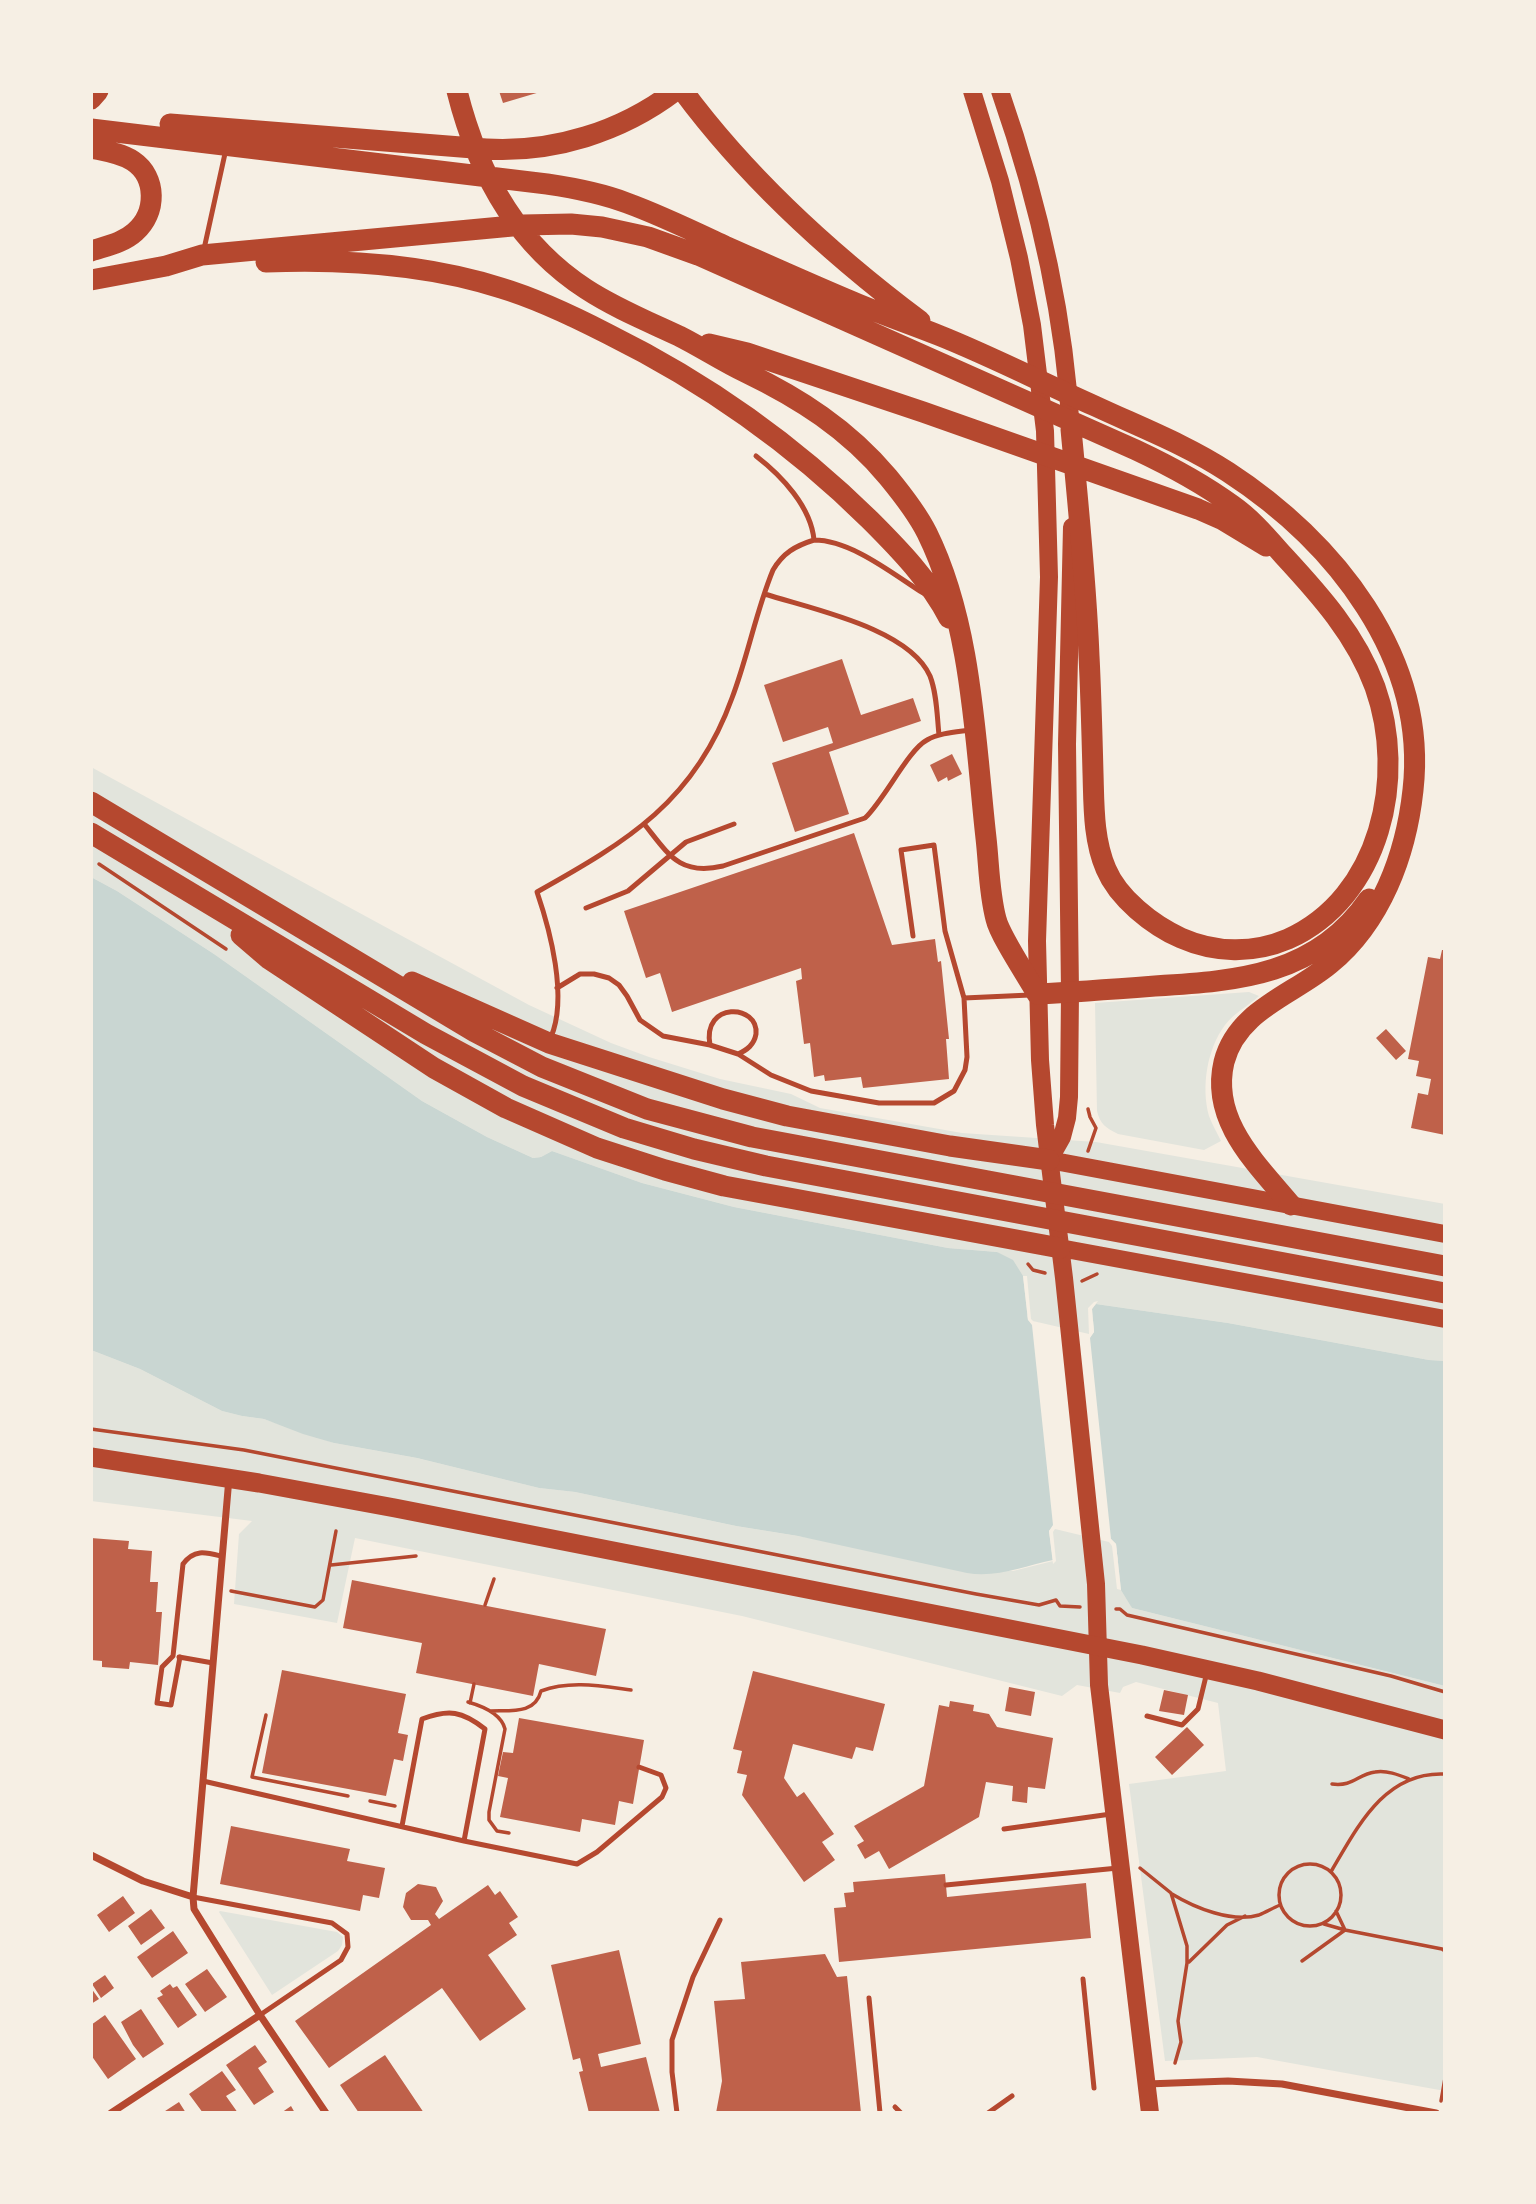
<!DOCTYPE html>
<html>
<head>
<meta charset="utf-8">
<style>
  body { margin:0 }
  #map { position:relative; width:1536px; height:2204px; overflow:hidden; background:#f6efe4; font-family:"Varela Round",sans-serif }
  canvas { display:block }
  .frame { position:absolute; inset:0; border:93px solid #f6efe4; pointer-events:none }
</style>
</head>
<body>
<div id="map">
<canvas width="1536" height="2204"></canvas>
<div class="frame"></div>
</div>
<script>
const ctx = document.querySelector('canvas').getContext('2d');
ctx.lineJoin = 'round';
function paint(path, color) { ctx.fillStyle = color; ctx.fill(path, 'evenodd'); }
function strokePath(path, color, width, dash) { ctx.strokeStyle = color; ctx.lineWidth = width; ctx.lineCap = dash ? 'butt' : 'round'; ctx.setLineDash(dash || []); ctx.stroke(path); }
const green = new Path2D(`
  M91 767 529 1005 611 1043 649 1057 720 1079 791 1094 820 1108 962 1133 1096 1142 1445 1204V1361L1429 1360 1228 1323 1096 1304 1090 1338 1032 1325 997 1252 948 1248 734 1207 642 1183 552 1151 541 1157 533 1158 487 1137 422 1101 214 954 117 891 91 877Z
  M1249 992 1259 996C1248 1006 1234 1013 1225 1025 1207 1049 1201 1087 1209 1116 1212 1124 1217 1133 1221 1141L1204 1150 1118 1134C1106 1128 1100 1124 1097 1111L1095 1003Z
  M91 1350 140 1369 222 1411 242 1416 264 1419 334 1443 417 1458 539 1488 575 1492 736 1526 1013 1571 1053 1561 1049 1531 1053 1525 1111 1539 1132 1608 1445 1686V2091L1257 2057 1165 2061 1129 1784 1226 1771 1218 1703 1136 1682 1123 1687 1120 1693 1077 1685 1062 1696 742 1616 355 1538 337 1623 234 1604 239 1534 252 1521 91 1501Z
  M220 1911 337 1932 343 1937 342 1945 338 1951 272 1995 219 1912Z`);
const water = new Path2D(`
  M91 877 117 891 214 954 422 1101 487 1137 533 1158 541 1157 552 1151 642 1183 734 1207 948 1248 997 1252 1013 1260 1023 1276 1028 1320 1090 1337 1094 1332 1092 1309 1096 1304 1228 1323 1429 1360 1445 1361V1686L1132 1608 1121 1590 1116 1544 1111 1539 1054 1525 1049 1531 1053 1560C1024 1566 997 1578 967 1573L798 1536 736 1526 575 1492 539 1488 417 1458 334 1443 303 1434 264 1419 242 1416 222 1411 140 1369 91 1350Z`);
const pier = new Path2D(`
  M1023 1276H1027L1031 1319 1033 1321 1089 1334 1088 1308 1094 1302 1098 1301 1092 1309 1094 1332 1090 1338 1111 1539 1116 1544 1121 1590 1117 1589 1112 1546 1109 1542 1055 1529 1053 1532 1056 1561 1053 1564 1049 1531 1053 1525 1032 1325 1028 1320Z`);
const building = new Path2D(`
  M499 91H540V92L503 103Z
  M842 659 861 715 913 698 921 721 829 752 849 814 795 832 772 763 833 743 828 727 783 742 764 685Z
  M952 754 962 774 948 781 947 777 938 782 930 765Z
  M854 833 892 945 935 939 938 962 941 961 949 1039H946L949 1079 863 1088 861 1077 825 1081 824 1075 814 1077 810 1043 804 1044 796 981 802 979 801 968 672 1012 660 973 646 978 624 911Z
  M1442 950H1445V1135L1411 1128 1418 1093 1428 1095 1431 1079 1416 1076 1419 1061 1408 1059 1428 957 1440 959Z
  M1386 1029 1406 1051 1396 1060 1376 1038Z
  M91 1538 129 1541 128 1549 152 1551 150 1582H158L156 1612H162L158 1665 130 1662 129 1669 102 1667V1661L91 1660Z
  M352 1580 606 1629 596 1676 539 1664 533 1696 416 1673 422 1643 343 1628Z
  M282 1670 406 1694 398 1733 408 1735 403 1761 394 1759 386 1796 262 1773Z
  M753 1671 885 1704 873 1751 856 1747 852 1759 793 1744 784 1778 797 1797 804 1792 834 1834 822 1842 835 1860 804 1882 742 1795 747 1775 737 1773 742 1751 733 1749Z
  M1009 1687 1035 1692 1031 1716 1005 1711Z
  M1164 1690 1188 1695 1184 1715 1159 1711Z
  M950 1701 974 1705 973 1711 989 1714 997 1727 1053 1738 1045 1789 1028 1787 1027 1803 1012 1801 1013 1786 986 1782 979 1817 889 1869 879 1851 865 1859 857 1845 864 1841 854 1826 924 1786 939 1705 949 1707Z
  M519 1718 644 1740 633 1804 619 1801 615 1825 582 1819 580 1832 500 1817 508 1778 498 1776 503 1752 513 1753Z
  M1187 1727 1204 1745 1172 1775 1155 1757Z
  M231 1826 350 1849 347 1861 385 1868 379 1898 363 1895 360 1911 220 1884Z
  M945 1874 947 1897 1086 1883 1091 1938 839 1962 834 1908 846 1907 844 1893 854 1892 853 1882Z
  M418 1884 436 1887 443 1901 435 1914 439 1919 488 1885 495 1895 500 1891 518 1917 509 1923 517 1935 488 1955 526 2009 480 2041 442 1988 329 2068 295 2021 431 1925 428 1920H411L403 1907 406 1893Z
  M123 1896 135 1913 109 1932 97 1915Z
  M151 1909 165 1928 141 1945 128 1926Z
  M173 1931 188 1953 152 1978 137 1957Z
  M619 1950 641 2044 598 2054 601 2067 646 2057 660 2113H589L579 2072 583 2071 580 2058 573 2060 551 1965Z
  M825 1954 837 1977 847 1976 861 2113H716L722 2081 714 2001 745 1999 741 1962Z
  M207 1969 227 1997 205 2012 185 1984Z
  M105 1975 114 1988 101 1998 92 1984Z
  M170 1984 173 1988 177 1986 197 2015 178 2028 157 1998 163 1995 160 1991Z
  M91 1988 99 1999 91 2004Z
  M141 2009 164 2044 143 2058 133 2045 121 2022Z
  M105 2015 136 2059 108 2079 91 2055V2025Z
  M255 2045 267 2062 258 2068 274 2092 254 2105 226 2065Z
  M385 2055 424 2113H359L340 2085Z
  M222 2071 236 2090 226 2096 238 2113H203L189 2094Z
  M179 2102 186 2113H162Z
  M291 2106 295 2113H281Z`);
const path = new Path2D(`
  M99 864 226 949
  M1088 1109 1090 1117 1096 1128 1088 1151
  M1028 1264 1033 1270 1045 1273
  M1082 1281 1097 1274
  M91 1429 244 1450 976 1594 1039 1605 1056 1600 1060 1606 1080 1607
  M331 1565 416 1556
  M231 1591 315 1607 323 1600 336 1531
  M485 1605 494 1579
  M1116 1609H1120L1127 1615 1391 1676 1445 1692
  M468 1702C482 1706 501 1713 505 1729L489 1812V1820L497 1831 509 1833
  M470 1703 474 1684
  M490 1711C510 1710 535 1715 541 1691 570 1680 601 1686 631 1690
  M266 1715 252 1777 348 1796
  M1332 1784C1353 1787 1358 1774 1375 1772 1387 1770 1399 1775 1409 1779
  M370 1801 395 1806
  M1279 1895a31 31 0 1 1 62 0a31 31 0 1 1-62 0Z
  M1140 1868 1171 1893 1187 1946V1963L1178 2021 1181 2042 1175 2063
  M1332 1870C1358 1826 1385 1771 1445 1774
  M1172 1894C1195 1908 1232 1923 1259 1915 1266 1912 1273 1908 1280 1905
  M1336 1911 1345 1930 1442 1949 1445 1951
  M1302 1961 1345 1930 1324 1924
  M1189 1962 1227 1925 1245 1916
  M1441 2101 1445 2078`);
const service = new Path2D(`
  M204 249 226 149
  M814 540C851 540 893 574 923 593
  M765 594C811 609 909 628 930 676 937 694 937 716 939 735
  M645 825C669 855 680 876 723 866L865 818C885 799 908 750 927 740 939 733 956 732 970 730
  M586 908 628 891 686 842 734 824
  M557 988 580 974H594L609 978 619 985 627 996 640 1020 663 1036 710 1045 738 1054 771 1075 811 1091 879 1103H934L954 1091 965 1070 967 1057 964 998 945 931 934 845 901 850 913 936
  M964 998 1030 995
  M551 1037C568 997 550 930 537 892 628 841 695 801 732 698 748 656 756 611 773 570 783 553 795 546 814 540 811 507 782 476 756 456
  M710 1045C702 1001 759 1004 756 1034 754 1045 747 1050 738 1054
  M179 1657 213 1663
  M180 1657 171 1705 157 1703 162 1667 173 1656 183 1564C194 1549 205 1552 221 1556
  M1147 1716 1182 1725 1198 1709 1207 1672
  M203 1781 464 1841 577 1864 597 1852 662 1797 666 1788 661 1775 639 1767
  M402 1826 422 1719C449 1709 462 1711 485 1729L464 1841
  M1004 1829 1111 1814
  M946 1885 1118 1868
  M193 1897 332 1923 347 1934 348 1947 341 1960 260 2015
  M1083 1979 1094 2088
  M869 1998 880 2113
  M895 2107 901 2113
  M677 2113 672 2072V2040L693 1977 720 1920
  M988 2113 1012 2096`);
const minor = new Path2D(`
  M229 1478 193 1897 194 1909 260 2015 326 2113
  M91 1855 143 1881 193 1897
  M1147 2084 1228 2081 1282 2084 1436 2113
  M111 2113 260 2015`);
const primary = new Path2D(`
  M972 91 1000 181 1019 258 1032 325 1045 431 1049 577 1037 941 1040 1060 1045 1125 1064 1278 1096 1584 1099 1685 1150 2113
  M1000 91C1038 200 1065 317 1071 432
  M1049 1160 1062 1137 1067 1118 1069 1097 1070 992 1067 744 1072 527
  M1049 1160 1445 1234
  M1060 1248 1445 1319`);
const trunk = new Path2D(`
  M91 1457 259 1483 395 1508 1142 1655 1258 1681 1445 1730`);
const motorway = new Path2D(`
  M457 91C477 171 515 243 586 289 615 308 647 321 679 336 701 347 722 361 745 372 799 398 848 429 888 477 902 494 917 513 927 533 972 624 975 739 986 838 989 864 989 893 996 919 1000 936 1027 976 1037 994 1076 992 1116 989 1155 986 1239 981 1317 975 1369 899
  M683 91C749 180 832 255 920 321
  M91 99 98 91
  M170 124 486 149C553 153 621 132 675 91
  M91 129 547 184C574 188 601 193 627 203 660 215 693 231 725 246 768 265 810 284 853 302 881 314 910 324 938 335 991 356 1043 383 1095 406 1140 427 1187 445 1228 472 1334 541 1428 657 1413 790 1406 855 1381 922 1330 964 1293 995 1237 1010 1224 1062 1210 1121 1257 1164 1291 1205
  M91 148C105 151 121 153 133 161 157 177 157 213 135 232 123 243 106 246 91 251
  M266 262C344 259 426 264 501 288 538 299 573 316 608 334 705 382 793 444 870 520 900 550 929 580 949 618
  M91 280 166 266 202 255 523 225 571 224 602 227 648 237 698 255 1136 450C1170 466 1202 483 1232 505 1252 519 1267 537 1283 555 1320 595 1356 635 1375 687 1407 777 1381 897 1288 939 1253 954 1215 953 1181 938 1152 925 1118 898 1106 869 1093 839 1094 804 1093 773 1092 734 1091 695 1089 656 1086 580 1078 505 1071 429
  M709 344 747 353 923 412 1198 509 1223 520 1266 546
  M91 802 475 1032 542 1067 647 1109 752 1137 1445 1266
  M91 833 426 1034 523 1086 624 1128 694 1149 766 1166 1445 1293
  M241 935 269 959 434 1068 506 1108 597 1148 665 1170 724 1186 1060 1248
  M412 982 549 1043 723 1099 787 1116 950 1146 1049 1160`);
paint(green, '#e2e4dc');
paint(water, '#c9d6d2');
paint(pier, '#f6efe4');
paint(building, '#bf614a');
strokePath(path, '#b5482f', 3.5);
strokePath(service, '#b5482f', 5);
strokePath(minor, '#b5482f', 7);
strokePath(primary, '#b5482f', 18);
strokePath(trunk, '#b5482f', 19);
strokePath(motorway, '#b5482f', 21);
</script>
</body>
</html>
